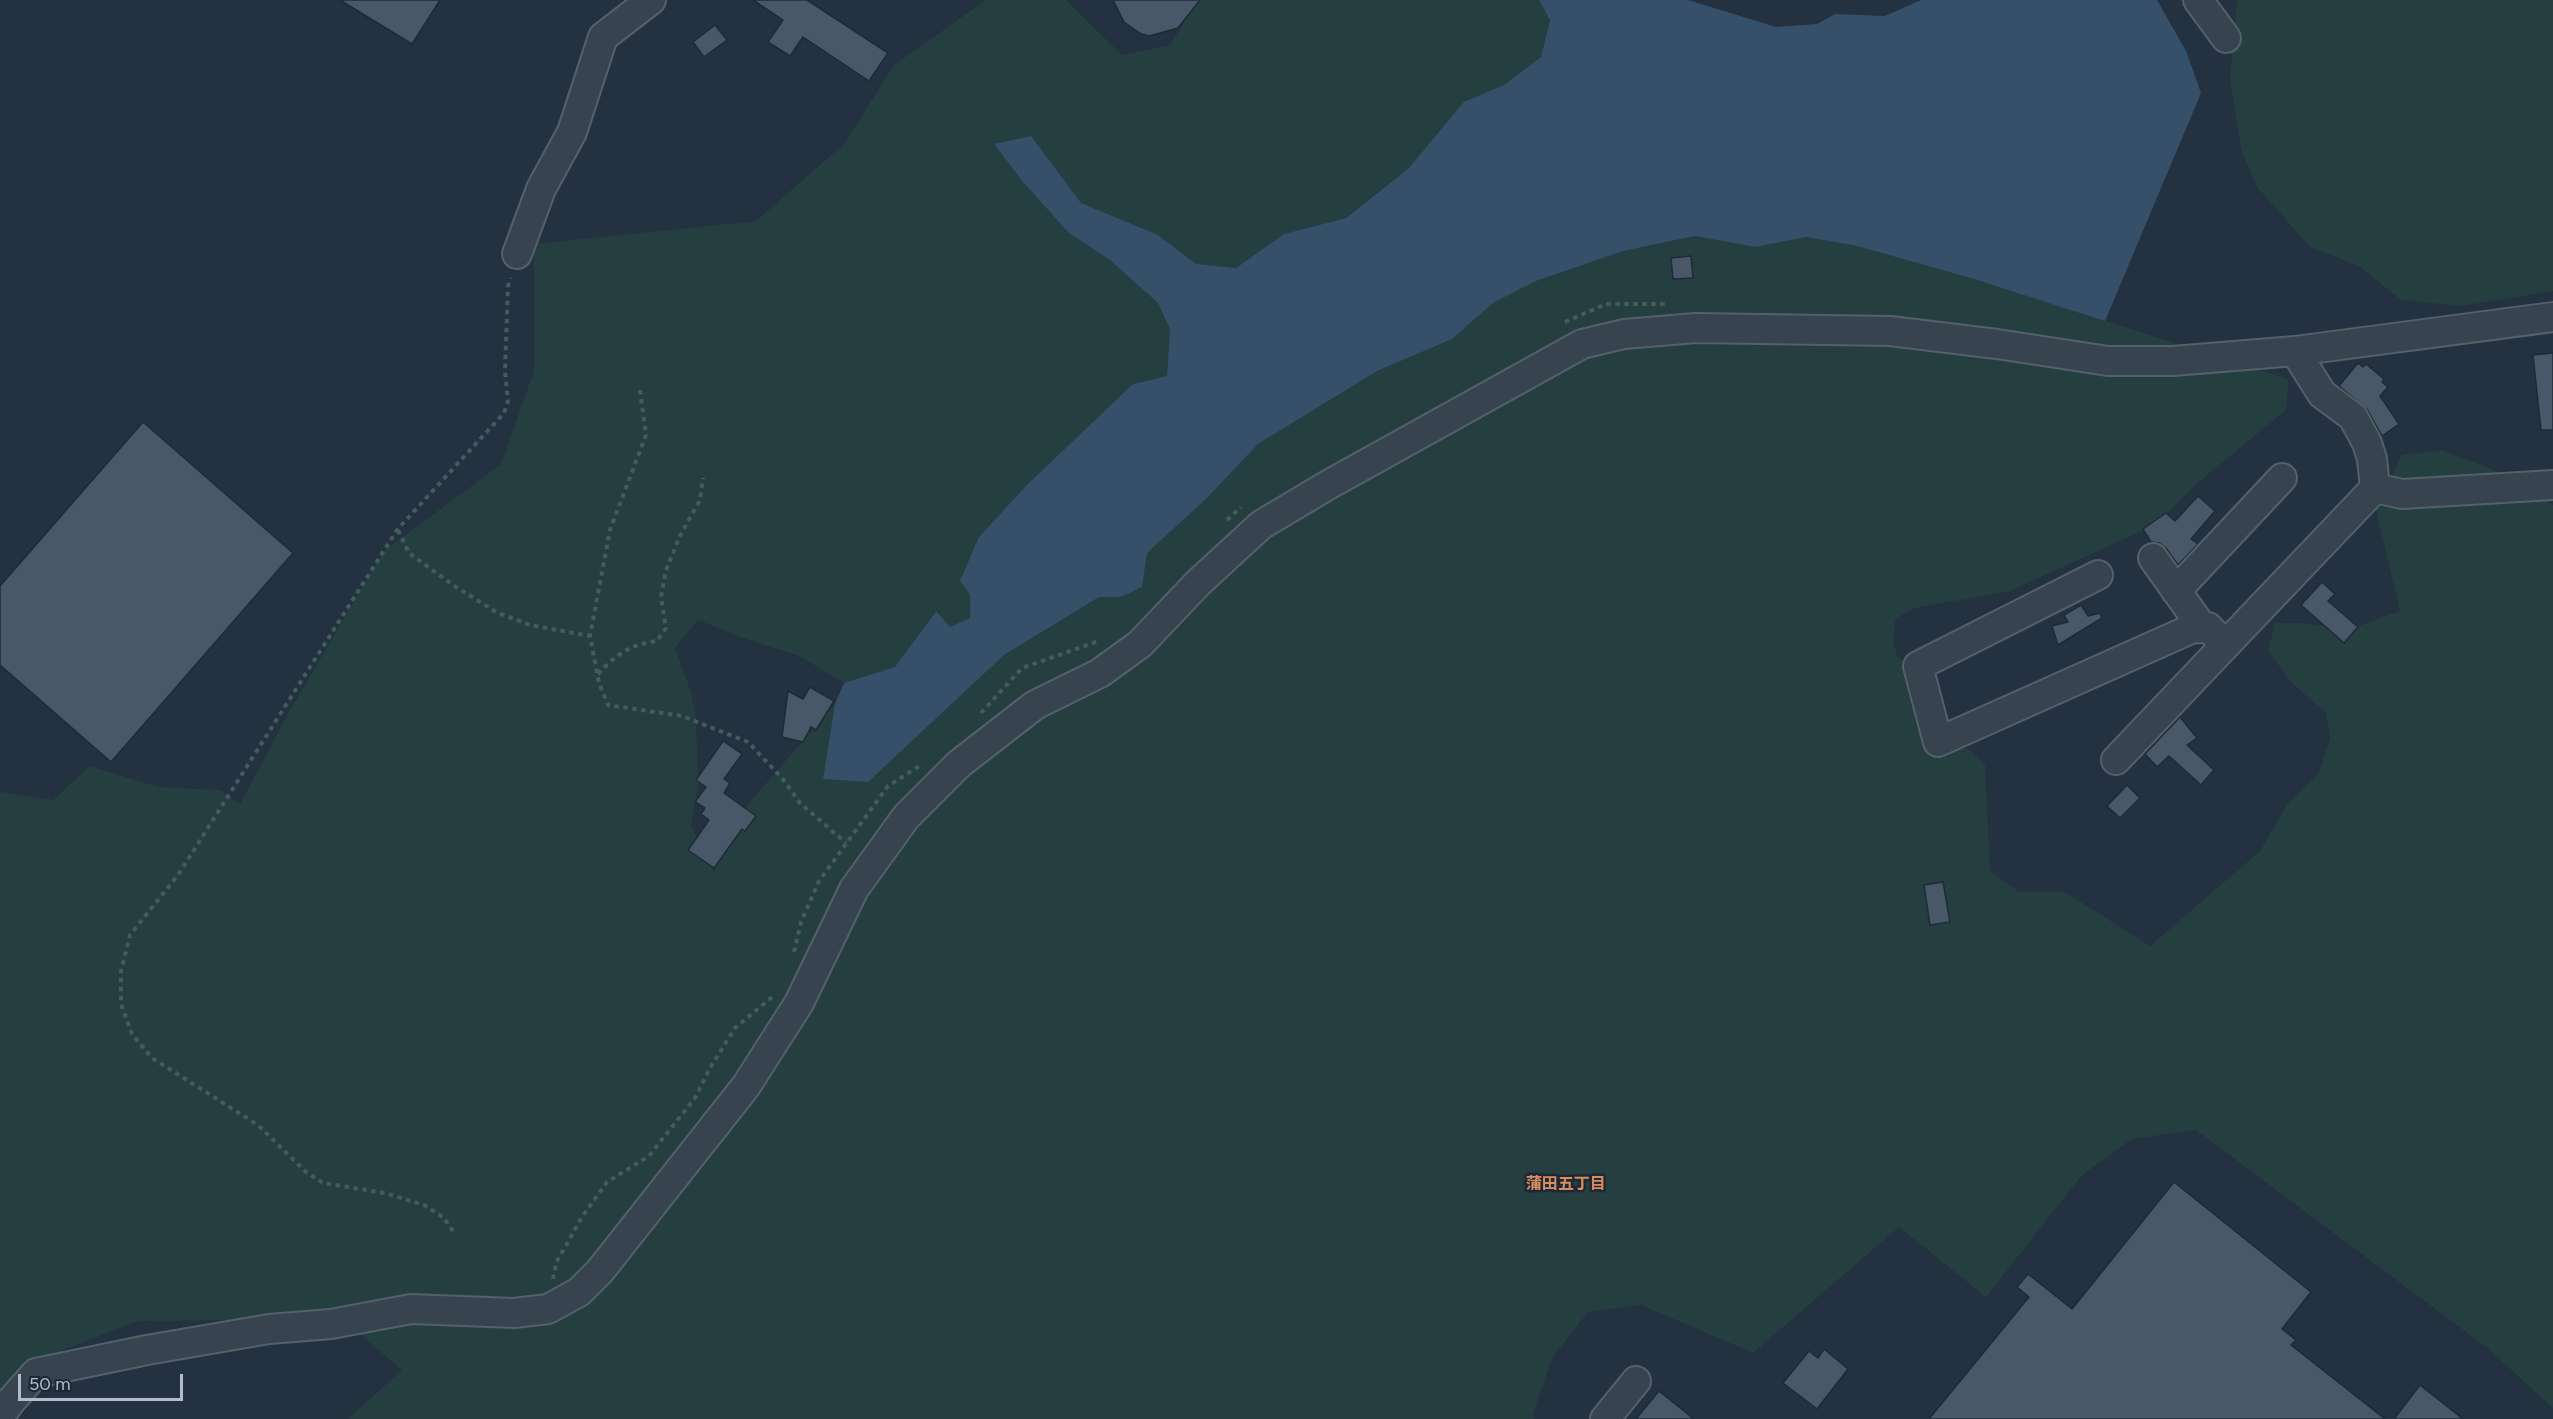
<!DOCTYPE html>
<html>
<head>
<meta charset="utf-8">
<style>
  body { margin:0 }
  #map { position:relative; width:2553px; height:1419px; overflow:hidden; background:#233140; font-family:Figtree,sans-serif }
  canvas { display:block }
  .scale { position:absolute; left:18px; top:1374px; width:165px; height:27px; box-sizing:border-box; border:3px solid #b3bdca; border-top:0; padding-left:8px; font-size:18px; line-height:21px; white-space:nowrap; color:#b3bdca; -webkit-text-stroke:4px #1c2835; paint-order:stroke }
</style>
</head>
<body>
<div id="map">
<canvas width="2553" height="1419"></canvas>
<div class="scale">50 m</div>
</div>
<script>
const ctx = document.querySelector('canvas').getContext('2d');
ctx.lineJoin = 'round';
function paint(path, color) { ctx.fillStyle = color; ctx.fill(path, 'evenodd'); }
function strokePath(path, color, width, dash) { ctx.strokeStyle = color; ctx.lineWidth = width; ctx.lineCap = dash ? 'butt' : 'round'; ctx.setLineDash(dash || []); ctx.stroke(path); }
function write(font, color, halo, rows, align = 'center') {
  ctx.font = font + ' Figtree,"Noto Sans JP",sans-serif'; ctx.lineWidth = 5; ctx.setLineDash([]); ctx.textBaseline = 'middle'; ctx.strokeStyle = halo; ctx.fillStyle = color; for (const [text, x, y, turn = 0] of rows) {
    ctx.save(); ctx.translate(x, y); ctx.rotate((+turn || 0) * Math.PI / 180); ctx.textAlign = isNaN(turn) ? turn : align; if (halo) ctx.strokeText(text, 0, 0); ctx.fillText(text, 0, 0); ctx.restore();
  }
}
const green = new Path2D(`
  M986 0H1066L1122 55 1170 45 1198 0H1539L1550 20 1541 57 1504 85 1464 103 1409 168 1345 218 1284 234 1236 268 1196 264 1158 235 1081 203 1031 136 994 144 1023 182 1069 233 1110 260 1158 303 1170 329 1167 376 1133 384 1069 446 970 594V618L950 627 935 611 895 667 844 683 799 656 743 638 698 620 675 648 691 692 696 719 698 784 691 825 714 873 729 826 835 704 823 779 868 782 1004 655 1099 597H1121L1142 587 1147 553 1208 497 1258 444 1377 371 1452 339 1493 303 1536 281 1623 251 1695 236 1755 247 1806 237 1857 246 1974 279 2288 379 2287 409 2194 486 2155 525 2010 591 1915 608 1895 619 1893 642 1897 656 1908 664 1930 753 1967 748 1985 764 1990 871 2019 892H2065L2150 946 2260 851 2288 803 2319 773 2330 738 2326 713 2291 682 2268 651 2275 623H2304L2348 630 2400 611 2376 510 2402 455 2441 450 2494 470 2553 505V1408L2486 1347 2196 1130 2132 1139 2082 1175 1986 1297 1899 1227 1753 1353 1641 1305 1588 1312 1552 1358 1533 1414 1534 1419H348L402 1370 330 1309 267 1320 138 1321 37 1360 0 1401V792L53 800 90 766 158 787 221 790 240 804 290 710 384 551 501 464 534 371V244L756 221 844 144 894 65Z
  M2237 0H2553V291L2461 306 2401 300 2359 266 2310 247 2257 187 2241 149 2230 78Z`);
const water = new Path2D(`
  M1539 0H1688L1776 27 1817 24 1835 14 1885 16 1921 0H2157L2186 51 2201 93 2105 321 1974 279 1857 246 1806 237 1755 247 1695 236 1623 251 1536 281 1493 303 1452 339 1377 371 1258 444 1208 497 1147 553 1142 587 1121 597H1099L1004 655 868 782 823 779 835 704 844 683 895 667 936 611 950 627 970 618V594L960 581 979 537 1027 485 1133 384 1167 376 1170 329 1158 303 1110 260 1069 233 1023 182 994 144 1031 136 1081 203 1158 235 1196 264 1236 268 1284 234 1346 218 1409 168 1464 102 1504 85 1541 57 1550 20Z`);
const building = new Path2D(`
  M340 0H440L412 44Z
  M753 0H807L888 53 869 81 803 37 790 56 768 42 783 20Z
  M1113 0H1200L1178 28 1149 36 1141 34 1124 22Z
  M715 25 727 40 704 57 693 42Z
  M1691 256 1693 278 1673 279 1671 258Z
  M2553 353V430H2541L2533 355Z
  M2358 363 2363 367 2366 364 2384 379 2382 382 2388 387 2380 396 2399 424 2382 436 2367 409 2339 386Z
  M143 422 293 553 111 762 0 665V586Z
  M2198 496 2215 511 2191 539 2198 544 2178 565 2166 548 2159 543 2151 542 2143 529 2166 513 2175 521Z
  M2322 582 2335 594 2328 601 2358 627 2344 643 2301 605Z
  M2081 605 2088 616 2100 613 2102 618 2058 645 2052 626 2068 622 2064 615Z
  M810 687 834 701 816 730 811 727 803 742 782 737 788 691 803 699Z
  M2180 717 2197 738 2187 745 2214 770 2201 785 2169 756 2157 767 2145 754Z
  M723 741 742 754 724 779 730 783 724 793 756 816 745 831 742 829 714 868 688 850 709 820 701 814 705 808 695 802 706 787 696 780Z
  M2127 785 2140 798 2120 818 2107 806Z
  M1943 882 1950 922 1930 925 1924 885Z
  M2174 1182 2311 1292 2282 1329 2296 1340 2291 1345 2385 1419H1929L2029 1297 2017 1287 2028 1274 2072 1309Z
  M1824 1349 1848 1369 1817 1409 1783 1383 1809 1351 1818 1358Z
  M2420 1385 2463 1419H2394Z
  M1659 1391 1694 1419H1636Z`);
const path = new Path2D(`
  M1565 322 1606 304H1665
  M640 390 646 435 610 530 590 636 599 683 608 705 682 716 748 742 782 778 800 803 846 843
  M1227 520 1241 507
  M398 530 409 553 453 585 496 612 530 625 590 636
  M598 674C617 654 629 645 657 641L666 628 661 597 666 570 680 536 700 500 703 478
  M981 713 1022 668 1099 641
  M794 952 801 922 819 881 888 786 921 765
  M453 1231 443 1217 424 1205 385 1193 323 1183 306 1172 258 1125 152 1058 132 1034 121 1004V971L130 935 178 875 397 530 504 413 508 401 505 371 508 286 511 278
  M553 1279 556 1263 582 1217 607 1182 649 1156 695 1098 710 1068 735 1028 772 997`);
const minor = new Path2D(`
  M2198 0 2226 38
  M517 254 541 189 572 132 603 37 651 0
  M2375 488 2402 494 2553 485
  M2153 558 2202 627
  M2098 575 1918 666 1938 742 2191 629 2208 627 2225 645
  M2176 591 2282 478
  M2116 760 2375 488 2372 459 2367 443 2353 417 2322 394 2295 351
  M0 1416 11 1401 36 1373 147 1350 269 1329 331 1324 411 1309 514 1313 548 1309 579 1292 600 1271 746 1086 799 1003 854 889 906 817 959 764 1035 705 1100 673 1140 644 1198 583 1261 525 1328 485 1582 344 1624 334 1696 328 1890 331 1997 344 2108 361H2173L2295 351 2553 317
  M1605 1419 1636 1381`);
const neighbourhoodNames = [
  ["蒲田五丁目",1566,1184]
];
paint(green, '#253f41');
paint(water, '#37506a');
paint(building, '#495869');
strokePath(building, '#1e2a37', 1.5);
strokePath(minor, '#55606d', 32);
strokePath(path, '#435c5e', 4, [4.5, 4.5]);
strokePath(minor, '#37434f', 28);
write('bold 16px', '#db8c5d', '#1c2835', neighbourhoodNames);
</script>
</body>
</html>
